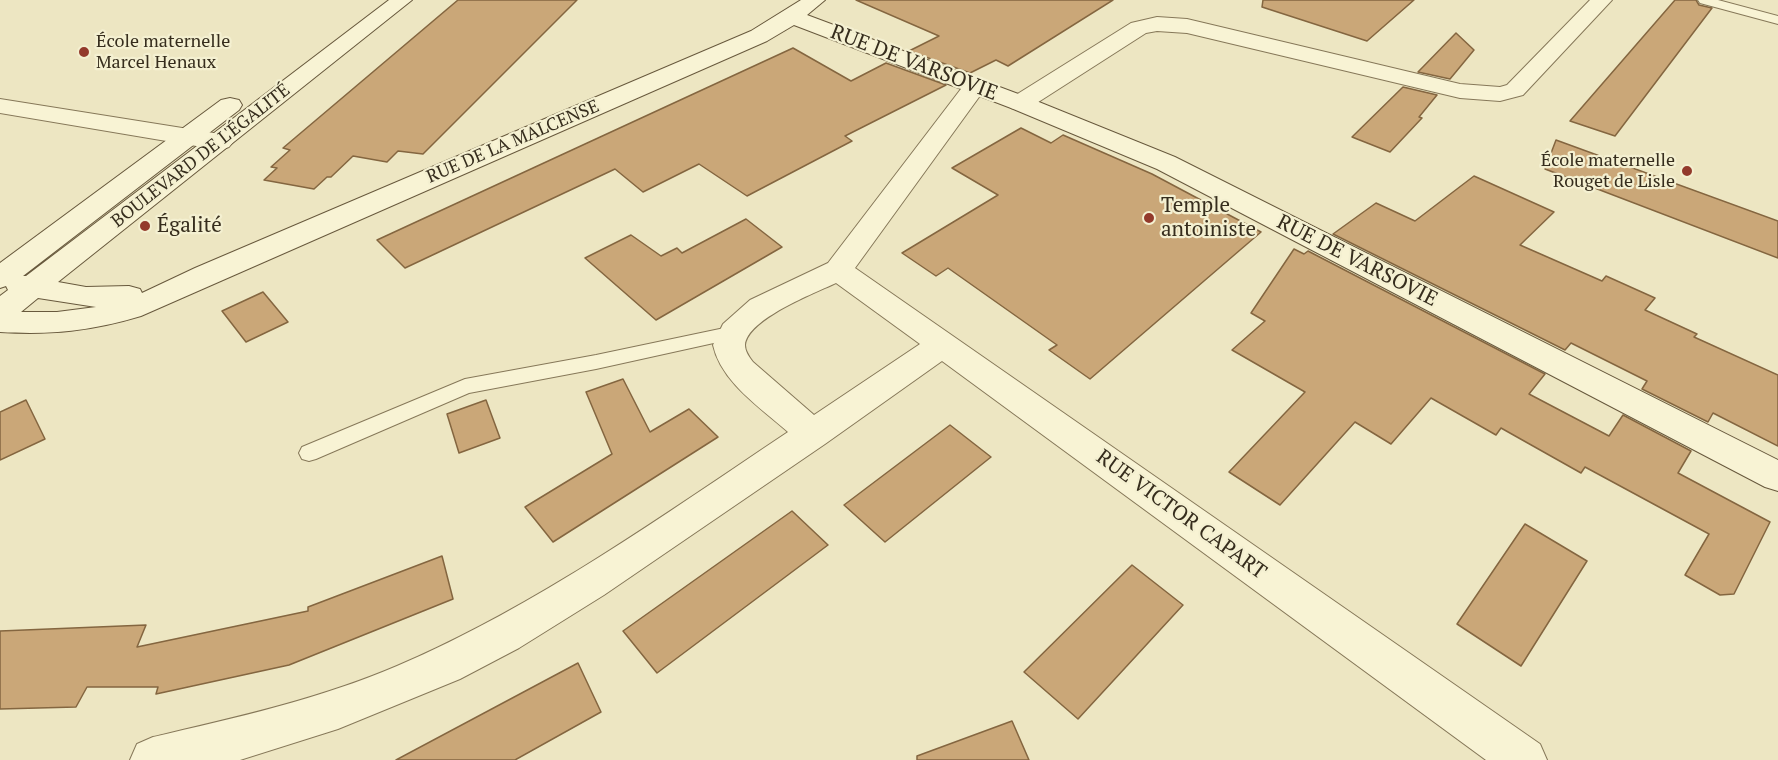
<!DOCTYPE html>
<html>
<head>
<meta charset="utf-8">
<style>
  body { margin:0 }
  canvas { display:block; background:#ede6c2 }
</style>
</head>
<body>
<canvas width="1778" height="760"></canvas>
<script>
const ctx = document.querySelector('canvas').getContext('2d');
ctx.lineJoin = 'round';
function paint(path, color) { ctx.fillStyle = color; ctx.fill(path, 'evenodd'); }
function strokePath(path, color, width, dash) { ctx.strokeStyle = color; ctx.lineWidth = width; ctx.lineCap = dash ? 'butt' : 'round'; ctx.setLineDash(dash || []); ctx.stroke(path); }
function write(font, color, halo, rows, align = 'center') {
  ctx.font = font + ' "PT Serif",serif'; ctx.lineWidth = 4.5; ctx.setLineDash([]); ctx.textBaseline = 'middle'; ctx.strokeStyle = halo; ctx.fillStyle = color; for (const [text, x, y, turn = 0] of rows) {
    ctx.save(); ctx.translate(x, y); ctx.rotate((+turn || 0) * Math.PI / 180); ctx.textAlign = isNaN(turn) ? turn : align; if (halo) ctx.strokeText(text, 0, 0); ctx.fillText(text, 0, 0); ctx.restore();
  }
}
const building = new Path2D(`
  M458 0H577L423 154 398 151 387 162 353 156 331 177H327L314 189 264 180 277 168 271 167 290 150 283 148Z
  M856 0H1113L1008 66 996 60 970 73 909 51 939 36Z
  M1263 0H1414L1367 41 1262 7Z
  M1675 0H1696L1699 5 1712 8 1615 136 1570 121Z
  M1456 33 1474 50 1450 79 1418 72Z
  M793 48 851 81 886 63 946 85 845 136 852 141 747 196 699 164 643 192 615 169 405 268 377 240Z
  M1403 87 1437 95 1419 117 1422 118 1390 152 1352 137Z
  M1021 128 1051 143 1063 135 1152 174 1261 232 1090 379 1049 350 1057 345 948 268 936 276 902 253 998 195 952 168Z
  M1556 140 1778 221V258L1545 169Z
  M1474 176 1554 212 1520 245 1602 281 1606 276 1655 298 1645 310 1697 334 1694 337 1778 375V446L1713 413 1708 422 1642 389 1647 381 1571 343 1565 350 1333 234 1376 203 1415 221Z
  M746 219 782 247 656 320 585 258 631 235 661 256 677 248 682 253Z
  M1294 249 1304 254 1308 251 1545 374 1529 394 1609 436 1623 415 1691 451 1678 473 1770 522 1734 594 1720 595 1685 575 1709 534 1585 467 1581 473 1501 428 1496 435 1431 398 1391 444 1355 422 1280 505 1229 472 1305 392 1232 350 1265 321 1251 313Z
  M263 292 288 322 246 342 222 311Z
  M623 379 650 432 689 409 718 437 553 542 525 507 612 454 586 392Z
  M26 400 45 439 0 460V412Z
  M486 400 500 438 459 453 447 414Z
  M950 425 991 457 885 542 844 505Z
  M792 511 828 545 657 673 623 631Z
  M1525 524 1587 561 1521 666 1457 624Z
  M442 556 453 599 289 665 156 694 158 687H87L76 707 0 709V631L146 625 137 647 308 611V607Z
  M1132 565 1183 605 1078 719 1024 672Z
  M578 663 601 712 515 760H396Z
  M1012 721 1029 760H917V756Z`);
const lane = new Path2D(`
  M1698 0H1718L1778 16V24L1700 3Z
  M734 326 741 327 743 332 741 337 596 369 469 393 316 459 309 461 302 459 299 453 302 447 465 379 596 355Z`);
const street = new Path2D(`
  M1590 0H1612L1523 95 1500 101 1460 98 1187 33 1157 31 1146 33 1029 108 1020 110 1011 108 1008 103 1011 98 1131 23 1157 17 1187 19 1460 84 1500 87 1507 85Z
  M975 79 983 81 987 86 855 268 1540 744 1547 760H1486L942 361 825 444 604 595 519 648 460 679 338 729 240 760H130L137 744 153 737C235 718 320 699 397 666 537 606 662 516 788 432 761 408 721 382 713 345L723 324 750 300 828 263 967 81ZM836 283 920 344 814 415 753 362C749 357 745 351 745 345 747 319 815 293 836 283Z
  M0 99 220 134 229 137 233 142 229 147 220 150 0 113Z`);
const secondary = new Path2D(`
  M389 0H412L58 282 86 287 129 286 140 289 142 293 195 268 751 31 801 0H825L807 15 1029 98 1175 157 1778 460V491L1765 487 1157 169 1011 108 794 25 767 41 141 316C91 331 52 335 0 332V296L8 290 6 286 0 288V263L221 100 230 98 239 100 242 105 239 110 23 276H26ZM38 298 96 307 57 312H21Z`);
const markers = [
  [84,52,6,"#933a2b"],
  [1687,171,6,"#933a2b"],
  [1149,218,6,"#933a2b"],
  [145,226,6,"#933a2b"]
];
const farPoinames = [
  ["École maternelle",96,42],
  ["Marcel Henaux",96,63],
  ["École maternelle",1675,161,"right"],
  ["Rouget de Lisle",1675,182,"right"]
];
const farStreetnames = [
  ["RUE DE LA MALCENSE",513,142,-23],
  ["BOULEVARD DE L'ÉGALITÉ",201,156,-38]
];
const streetNames = [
  ["RUE DE VARSOVIE",914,63,21],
  ["RUE DE VARSOVIE",1357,261,27],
  ["RUE VICTOR CAPART",1181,515,36]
];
const poiNames = [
  ["Temple",1161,206],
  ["antoiniste",1161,230],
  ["Égalité",157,226]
];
paint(building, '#caa778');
strokePath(building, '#846640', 1.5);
strokePath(lane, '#867859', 2);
strokePath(street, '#867859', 2);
strokePath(secondary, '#68593d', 2);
paint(lane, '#f8f3d4');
paint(street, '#f8f3d4');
paint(secondary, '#f8f3d4');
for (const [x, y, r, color] of markers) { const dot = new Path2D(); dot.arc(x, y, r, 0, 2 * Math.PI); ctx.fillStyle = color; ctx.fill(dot); strokePath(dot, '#f4f0d1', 2); }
write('18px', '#362d1d', '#f4f0d1', farPoinames, 'left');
write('18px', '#362d1d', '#f4f0d1', farStreetnames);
write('21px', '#362d1d', '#f4f0d1', streetNames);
write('21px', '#362d1d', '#f4f0d1', poiNames, 'left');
</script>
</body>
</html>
